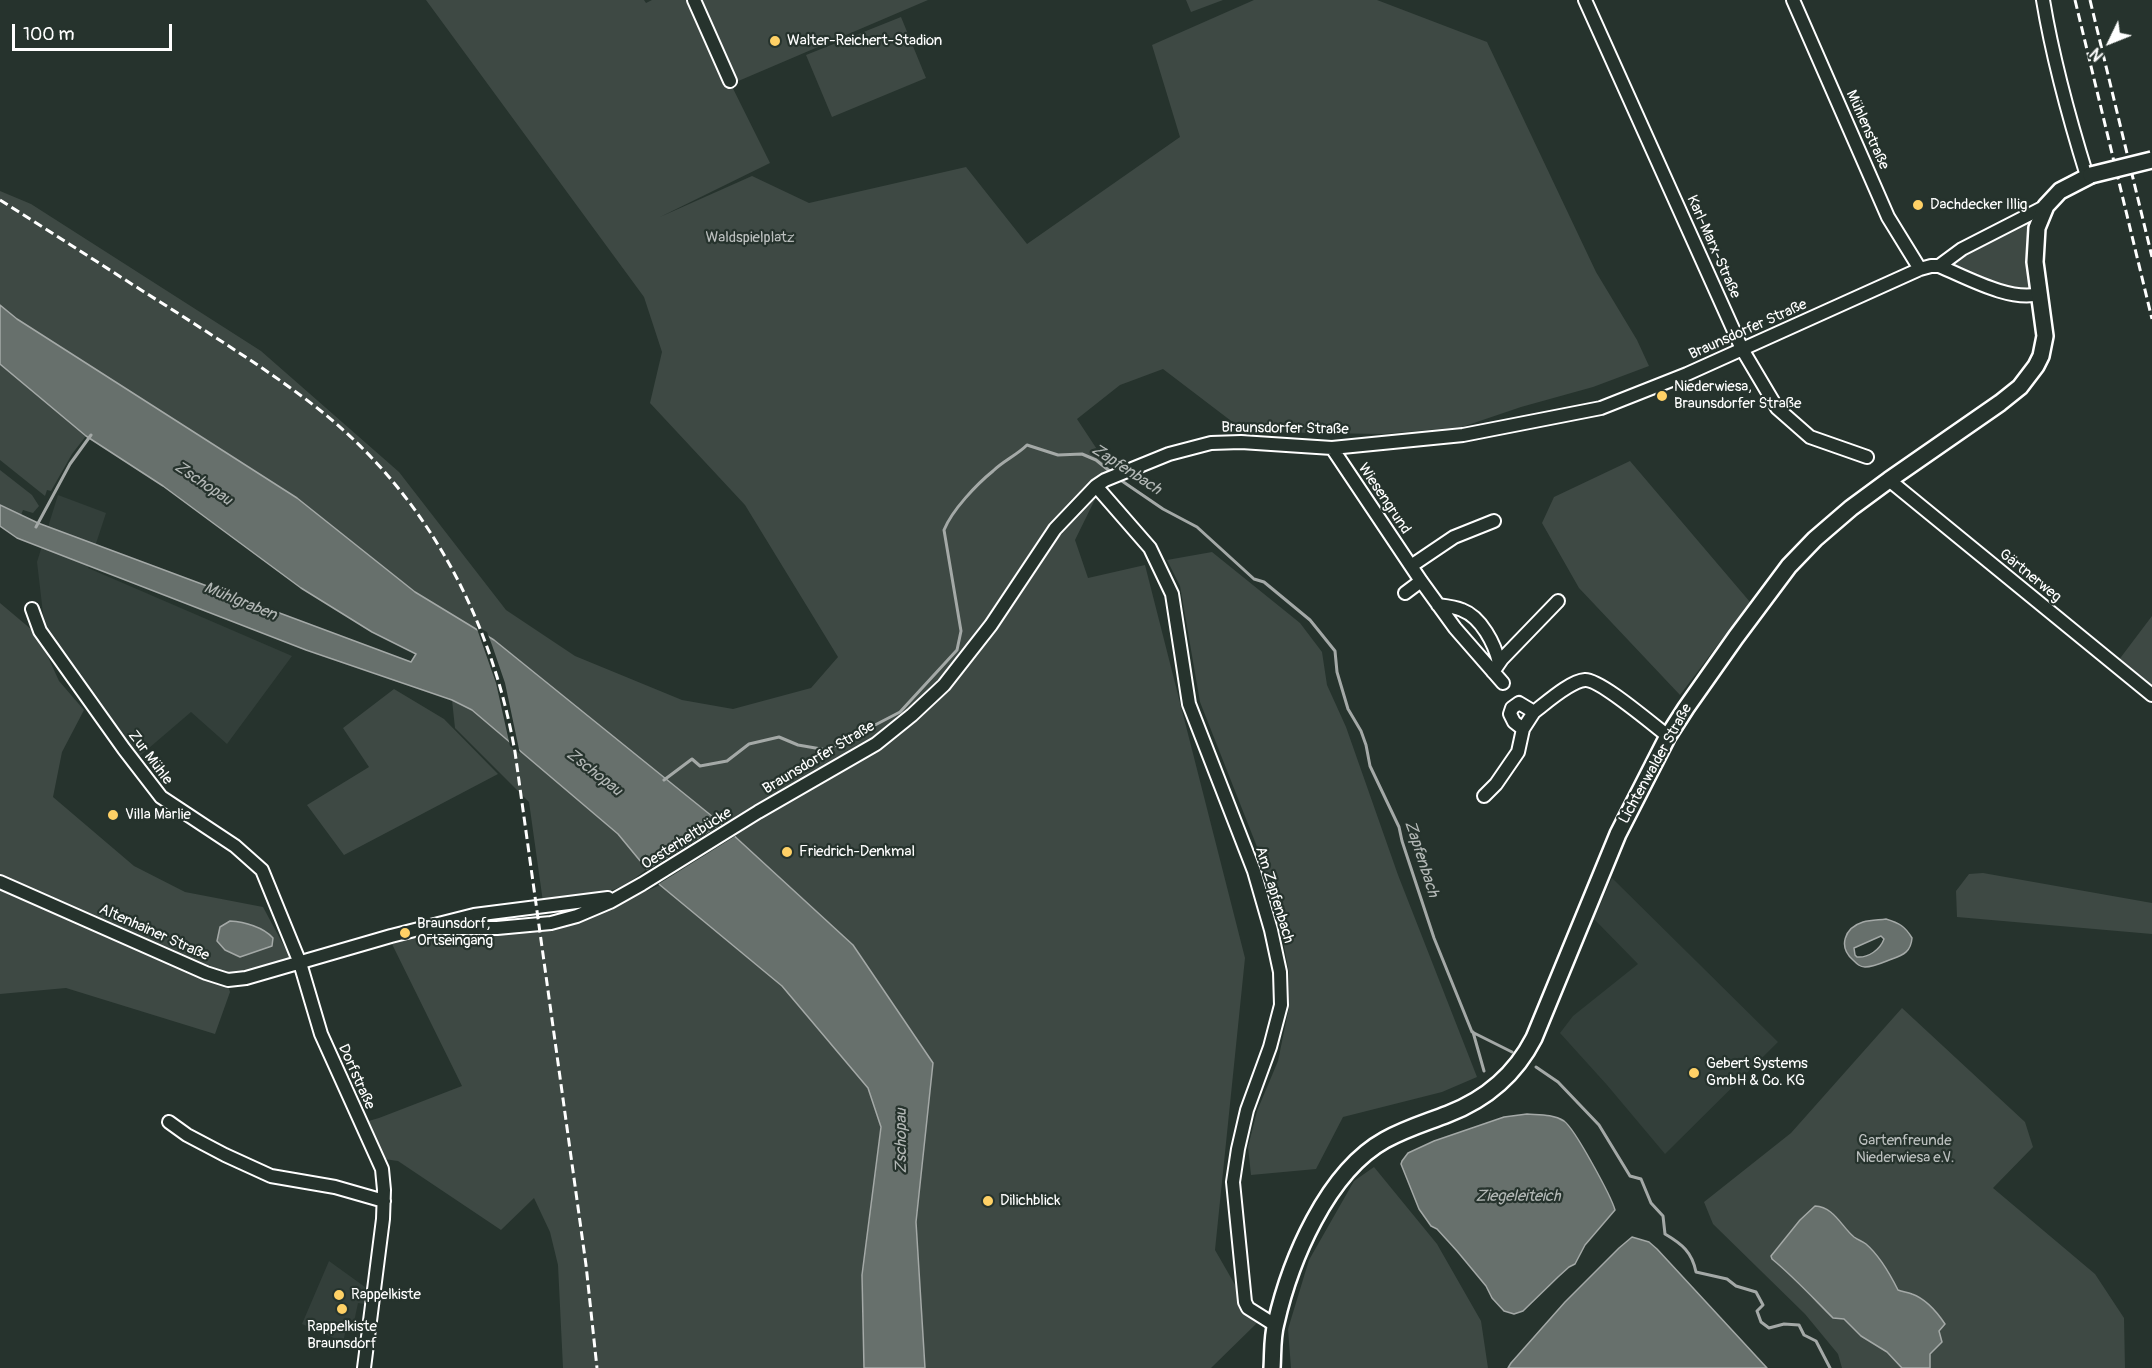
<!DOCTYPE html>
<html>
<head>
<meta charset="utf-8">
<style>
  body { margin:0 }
  #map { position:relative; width:2152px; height:1368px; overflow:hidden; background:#26332d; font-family:Pangolin,sans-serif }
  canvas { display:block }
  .north { position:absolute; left:2080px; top:12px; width:60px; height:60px; -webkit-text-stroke:4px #26332d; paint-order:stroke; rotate:227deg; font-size:16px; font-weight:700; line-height:24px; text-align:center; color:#fff }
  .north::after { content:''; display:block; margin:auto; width:21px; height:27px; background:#fff; clip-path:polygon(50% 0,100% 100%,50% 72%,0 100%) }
  .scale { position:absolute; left:12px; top:24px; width:160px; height:27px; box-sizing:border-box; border:3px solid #fff; border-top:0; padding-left:8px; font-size:18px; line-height:21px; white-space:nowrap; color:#fff; -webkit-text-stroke:4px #26332d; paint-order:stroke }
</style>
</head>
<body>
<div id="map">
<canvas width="2152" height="1368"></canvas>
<div class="north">N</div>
<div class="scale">100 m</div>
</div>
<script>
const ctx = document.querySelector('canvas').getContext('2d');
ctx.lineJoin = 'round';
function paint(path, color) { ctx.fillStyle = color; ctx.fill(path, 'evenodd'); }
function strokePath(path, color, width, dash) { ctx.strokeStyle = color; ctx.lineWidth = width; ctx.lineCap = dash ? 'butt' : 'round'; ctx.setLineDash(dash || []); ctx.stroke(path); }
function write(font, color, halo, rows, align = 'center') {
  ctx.font = font + ' Pangolin,sans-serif'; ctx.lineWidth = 4.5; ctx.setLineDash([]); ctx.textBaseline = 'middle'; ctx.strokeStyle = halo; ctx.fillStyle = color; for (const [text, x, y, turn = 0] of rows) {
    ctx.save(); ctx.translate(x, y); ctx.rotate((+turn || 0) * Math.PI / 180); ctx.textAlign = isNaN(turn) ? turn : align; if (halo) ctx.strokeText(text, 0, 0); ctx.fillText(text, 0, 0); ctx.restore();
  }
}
const built = new Path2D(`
  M58 495 106 513 88 568 292 656 227 744 191 712 135 760 46 639 37 562Z
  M1612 878 1778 1042 1665 1154 1607 1085 1560 1033 1573 1016 1638 964 1594 919Z
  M329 1261 365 1287 364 1304 358 1303 354 1322 348 1321 343 1342 302 1324Z`);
const green = new Path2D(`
  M426 0H644L646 3 652 0H689L770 163 660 217 752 176 809 203 966 167 1027 244 1180 137 1152 45 1254 0H1377L1487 42 1596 272 1637 340 1649 366 1593 387 1521 407 1462 427 1383 434 1254 432 1243 430 1163 369 1120 385 1077 419 1110 469 1075 540 1088 578 1145 565 1245 958 1215 1250 1257 1323 1211 1368H925L916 1222 933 1063 853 945 718 821 494 640 415 592 297 498 17 319 0 305V191L31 204 261 351 399 472 506 610 575 656 682 700 733 709 811 688 838 657 745 505 650 403 662 352 644 297Z
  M700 0H928L736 82Z
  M1186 0H1223L1191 12Z
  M901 17 926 78 832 117 806 55Z
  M2046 206 2039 294 2029 296 1939 266Z
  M0 364 86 436 72 454 51 491 47 490 45 496 0 460Z
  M1630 461 1750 602 1680 695 1579 588 1542 523 1554 497Z
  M0 470 32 495 39 506 33 513 23 510 21 515 0 505Z
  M1212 552 1300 623 1322 652 1327 685 1346 727 1398 875 1477 1077 1442 1092 1343 1117 1316 1169 1251 1175 1248 1147 1257 1111 1278 1061 1289 1007V973L1280 925 1261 857 1200 702 1180 586 1167 560Z
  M0 603 38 635 59 681 84 710 62 752 53 797 134 866 185 892 263 907 291 959 243 974H224L230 992 215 1034 66 988 0 994Z
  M2152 616V695L2115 665Z
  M394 689 444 719 498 774 344 855 307 805 369 767 343 728Z
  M452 700 472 710 618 834 648 868C611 899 588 897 543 902L529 802 455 728Z
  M1983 873 2152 903V934L1957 917 1956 891 1969 874Z
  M660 885 782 986 868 1088 881 1127 862 1275 864 1368H563L558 1265 550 1232 534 1198 501 1230 398 1161 384 1159 365 1122 379 1118 462 1086 391 942 441 932 598 913Z
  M1902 1008 2025 1122 2033 1147 1993 1188 2095 1274 2124 1318 2125 1368H1930V1354L1942 1342 1939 1332 1945 1324C1937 1312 1926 1299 1912 1294 1907 1292 1903 1292 1898 1290L1888 1271 1868 1246 1853 1236 1832 1212 1815 1207 1800 1220 1771 1255 1772 1259C1794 1277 1813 1297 1833 1318L1844 1319 1861 1336 1887 1352 1902 1368H1842L1838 1354 1805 1314 1713 1224 1704 1202 1791 1133Z
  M1374 1167 1437 1244 1481 1321 1488 1368H1291L1288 1329 1309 1260 1354 1181Z`);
const water = new Path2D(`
  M0 305 17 319 297 498 415 592 494 640 718 821 853 945 933 1063 916 1222 925 1368H864L862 1275 881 1127 868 1088 782 986 660 885 618 834 472 710 452 700 306 650 17 538 0 526V505L38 523 411 662 416 654 372 632 301 588 163 486 86 436 0 364Z
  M1886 919C1899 923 1905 926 1912 938 1911 951 1904 955 1892 959 1884 962 1874 967 1865 967 1860 967 1857 964 1853 960 1838 947 1844 928 1863 922 1871 920 1879 920 1886 919ZM1881 936 1884 939C1880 950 1868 958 1857 957L1855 955 1854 948Z
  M230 921C245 922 263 927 273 938L272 946 240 957 225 950 217 941 220 927Z
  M1527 1114C1539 1115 1553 1114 1564 1121 1575 1129 1611 1196 1615 1210L1585 1245 1575 1264 1569 1267 1558 1277 1523 1311 1514 1314 1504 1311 1492 1298 1486 1286 1457 1251 1437 1229 1431 1226 1419 1209 1401 1164 1402 1161 1408 1153 1434 1141 1504 1117Z
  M1815 1206C1834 1207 1841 1226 1854 1237 1858 1240 1862 1241 1866 1244 1880 1256 1890 1274 1898 1290 1903 1292 1907 1292 1912 1294 1926 1299 1937 1312 1945 1324L1939 1331 1942 1342 1930 1354V1368H1902L1887 1352 1861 1336 1844 1319 1833 1318C1813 1298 1794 1277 1772 1259L1771 1256 1800 1220Z
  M1632 1237 1649 1242 1657 1249 1767 1368H1508L1511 1363 1565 1302 1619 1248Z`);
const pier = new Path2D(`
  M476 626 487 632 492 645 505 683 520 754 510 746 496 683Z
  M724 823 737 835 657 885 646 871Z`);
const stream = new Path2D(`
  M1119 479 1163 509 1197 527 1254 579 1264 582 1310 620 1335 651 1337 672 1348 709 1361 731 1366 745 1370 766 1399 827 1402 841 1434 938 1472 1032 1512 1052
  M36 527 70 464 91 435
  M664 780 692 759 700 766 727 761 749 744 779 737 798 745 827 750 900 712 957 650 961 631 944 530C952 510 977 484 993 471 1003 461 1017 455 1027 445L1058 455 1082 454 1096 460 1112 473
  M1473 1032 1484 1071
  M1536 1067 1558 1082 1599 1125 1630 1176 1641 1179 1651 1203 1663 1216 1665 1234C1682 1244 1692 1252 1696 1272L1727 1279 1736 1286 1756 1292 1763 1305 1757 1311 1761 1322 1769 1328 1784 1324 1799 1325 1804 1335 1816 1341 1830 1368`);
const minor = new Path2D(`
  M694 0 730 81
  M1585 0 1742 349 1777 408 1810 437 1867 457
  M1793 0 1888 217 1920 269
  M2043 0C2053 60 2069 118 2087 176
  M1939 266 1962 249 2046 206
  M1332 448 1421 581 1455 628 1503 683
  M1889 480 2152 695
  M1096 486 1150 548 1172 594 1189 704 1254 871 1271 930 1280 972 1281 1005 1270 1047 1247 1110 1238 1149 1233 1182 1245 1302 1248 1308 1275 1325
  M1411 566 1454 537 1494 521
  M1405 593 1421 581
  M1438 605C1446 606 1455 607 1462 610 1481 617 1495 644 1499 663
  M32 609 40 631 124 749 161 797 235 846 262 870 300 963 321 1034 382 1169 384 1190 383 1219 364 1368
  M1493 672 1502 659 1558 601
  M1523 729 1514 722 1510 714 1512 708 1519 703 1534 712C1546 703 1570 681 1585 680 1600 679 1653 725 1668 736
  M1484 796 1496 784 1518 752 1523 729 1534 712
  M0 882 206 973 228 980 246 978 391 936 474 915 608 898
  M427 928H497L551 923 577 916 610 902 642 884 758 812 876 744 912 715 944 685 991 625 1055 529 1096 486 1105 480 1169 454 1211 443 1241 442 1332 448 1463 435 1601 408 1687 374 1920 269 1931 266H1939C1966 277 2010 302 2039 294
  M169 1122 187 1135 225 1155 271 1176 335 1187 384 1201`);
const major = new Path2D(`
  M1272 1368C1273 1353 1272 1337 1276 1323 1290 1261 1327 1172 1385 1140 1407 1128 1425 1123 1448 1114 1487 1099 1515 1075 1534 1038L1618 834 1668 736 1686 708 1736 637 1789 566 1815 539 1851 508 1889 480 2000 403 2020 387 2036 366 2041 356 2045 336 2035 262 2037 228 2046 206 2060 191 2091 175`);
const rail = new Path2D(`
  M2075 0 2152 319
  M2090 0 2152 257
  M0 200C59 237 117 275 176 312 227 345 279 377 326 415 429 500 492 621 515 752L586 1265 597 1368`);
const majorBridge = new Path2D(`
  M2091 175 2152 160`);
const markers = [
  [775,41,6,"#ffd166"],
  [1918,205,6,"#ffd166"],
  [1662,396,6,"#ffd166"],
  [113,815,6,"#ffd166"],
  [787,852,6,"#ffd166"],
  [405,933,6,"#ffd166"],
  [1694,1073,6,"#ffd166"],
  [988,1201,6,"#ffd166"],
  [339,1295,6,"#ffd166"],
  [342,1309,6,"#ffd166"]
];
const poiNames = [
  ["Walter-Reichert-Stadion",787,41],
  ["Dachdecker Illig",1930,205],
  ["Niederwiesa,",1674,387],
  ["Braunsdorfer Straße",1674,404],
  ["Villa Marlie",125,815],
  ["Friedrich-Denkmal",799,852],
  ["Braunsdorf,",417,924],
  ["Ortseingang",417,941],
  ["Gebert Systems",1706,1064],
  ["GmbH & Co. KG",1706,1081],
  ["Dilichblick",1000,1201],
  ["Rappelkiste",351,1295],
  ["Rappelkiste",342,1327,"center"],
  ["Braunsdorf",342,1344,"center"]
];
const streetNames = [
  ["Mühlenstraße",1867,130,66],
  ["Karl-Marx-Straße",1713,247,66],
  ["Braunsdorfer Straße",1748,330,-24],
  ["Braunsdorfer Straße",1285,429,1],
  ["Wiesengrund",1384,499,56],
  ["Gärtnerweg",2030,576,39],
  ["Zur Mühle",150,758,53],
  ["Braunsdorfer Straße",819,758,-31],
  ["Lichtenwalder Straße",1656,764,-61],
  ["Oesterheltbücke",687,839,-32],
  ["Am Zapfenbach",1274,895,73],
  ["Altenhainer Straße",154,933,24],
  ["Dorfstraße",356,1077,66]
];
const parkNames = [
  ["Waldspielplatz",750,238],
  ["Gartenfreunde",1905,1141],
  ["Niederwiesa e.V.",1905,1158]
];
const waterNames = [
  ["Zapfenbach",1126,470,33],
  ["Zschopau",203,484,34],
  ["Mühlgraben",240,602,22],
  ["Zschopau",594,773,38],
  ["Zapfenbach",1421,859,72],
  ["Zschopau",902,1141,-90],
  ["Ziegeleiteich",1518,1197]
];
paint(built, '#333f3a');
paint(green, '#3e4944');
paint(water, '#67706c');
strokePath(water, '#a4a9a7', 1.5);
paint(pier, '#26332d');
strokePath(stream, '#a4a9a7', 3);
strokePath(minor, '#fff', 16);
strokePath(major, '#fff', 20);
strokePath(minor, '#26332d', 12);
strokePath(major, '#26332d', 15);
strokePath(rail, '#fff', 3, [9, 4.5]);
strokePath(majorBridge, '#fff', 20, []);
strokePath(majorBridge, '#26332d', 15);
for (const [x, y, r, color] of markers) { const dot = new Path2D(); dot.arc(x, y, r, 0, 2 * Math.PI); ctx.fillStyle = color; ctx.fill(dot); strokePath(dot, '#26332d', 2); }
write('15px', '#fff', '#26332d', poiNames, 'left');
write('15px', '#fff', '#26332d', streetNames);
write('15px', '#bbbfbe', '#26332d', parkNames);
write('italic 16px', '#b3b8b6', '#26332d', waterNames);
</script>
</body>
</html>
